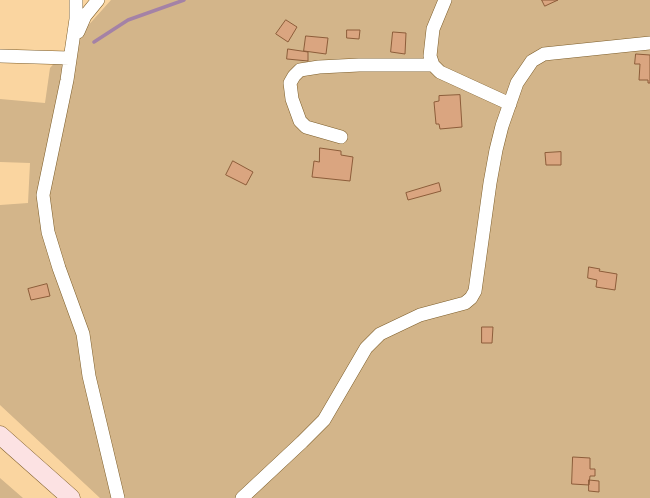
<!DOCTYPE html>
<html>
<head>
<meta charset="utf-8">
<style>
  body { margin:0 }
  canvas { display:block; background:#fad5a0 }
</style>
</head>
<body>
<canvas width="650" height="498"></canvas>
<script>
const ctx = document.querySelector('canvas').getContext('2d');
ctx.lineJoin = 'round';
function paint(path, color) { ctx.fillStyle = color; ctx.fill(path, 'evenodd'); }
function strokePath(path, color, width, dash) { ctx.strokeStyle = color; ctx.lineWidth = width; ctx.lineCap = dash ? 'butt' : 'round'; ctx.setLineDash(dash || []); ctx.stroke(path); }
const green = new Path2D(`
  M111 0H650V498H100L0 405V205L28 203 30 163 0 162V99L45 103 50 68Z
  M0 478 23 498H0Z`);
const stream = new Path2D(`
  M94 42 128 20 184 0`);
const building = new Path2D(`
  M542 0H558L545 6Z
  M286 20 297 27 288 42 276 34Z
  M347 30H360L359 39 347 38Z
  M393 32 406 33 405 54 391 52Z
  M306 36 328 38 326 54 304 51Z
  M288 49 308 52V61L287 59Z
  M636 54 650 55V83H648V80H639L640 64H635Z
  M460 95 462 127 440 129 439 124H436L434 102 439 101V96Z
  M320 148 341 151V155L353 157 350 181 312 177 314 161 319 162Z
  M561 152V165H546L545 153Z
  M233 161 253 172 246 185 226 175Z
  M439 183 441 191 408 200 406 193Z
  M589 267 600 269 599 271 617 274 615 290 596 287 597 280 588 278Z
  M47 284 50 296 31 300 28 289Z
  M482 327H493L492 343H482Z
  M573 457 590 458V469H595V476H590L589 485 572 484Z
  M589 480 599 481V492L589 491Z`);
const minor = new Path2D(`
  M76 0V19L67 80 43 195 48 232 59 268 83 334 89 376 118 498
  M445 0 433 29 430 56 433 65 440 72 510 104
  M78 32 85 16 98 0
  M0 56 69 58
  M341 137 306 127 300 121 292 99 290 83 294 76 300 70 319 67 359 65H433
  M242 498 302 442 324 420 366 348 380 334 420 315 465 303 471 298 475 291 490 183 496 150 502 126 517 83 532 61 544 54 650 43`);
const secondary = new Path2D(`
  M0 435 71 498`);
paint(green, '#d3b58a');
strokePath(stream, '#a482a6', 3.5);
paint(building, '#daa580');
strokePath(building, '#8d5d3a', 1);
strokePath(minor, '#7d5d29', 14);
strokePath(secondary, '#7d5d29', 19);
strokePath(minor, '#fff', 13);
strokePath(secondary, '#fce2e3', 18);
</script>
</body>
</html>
